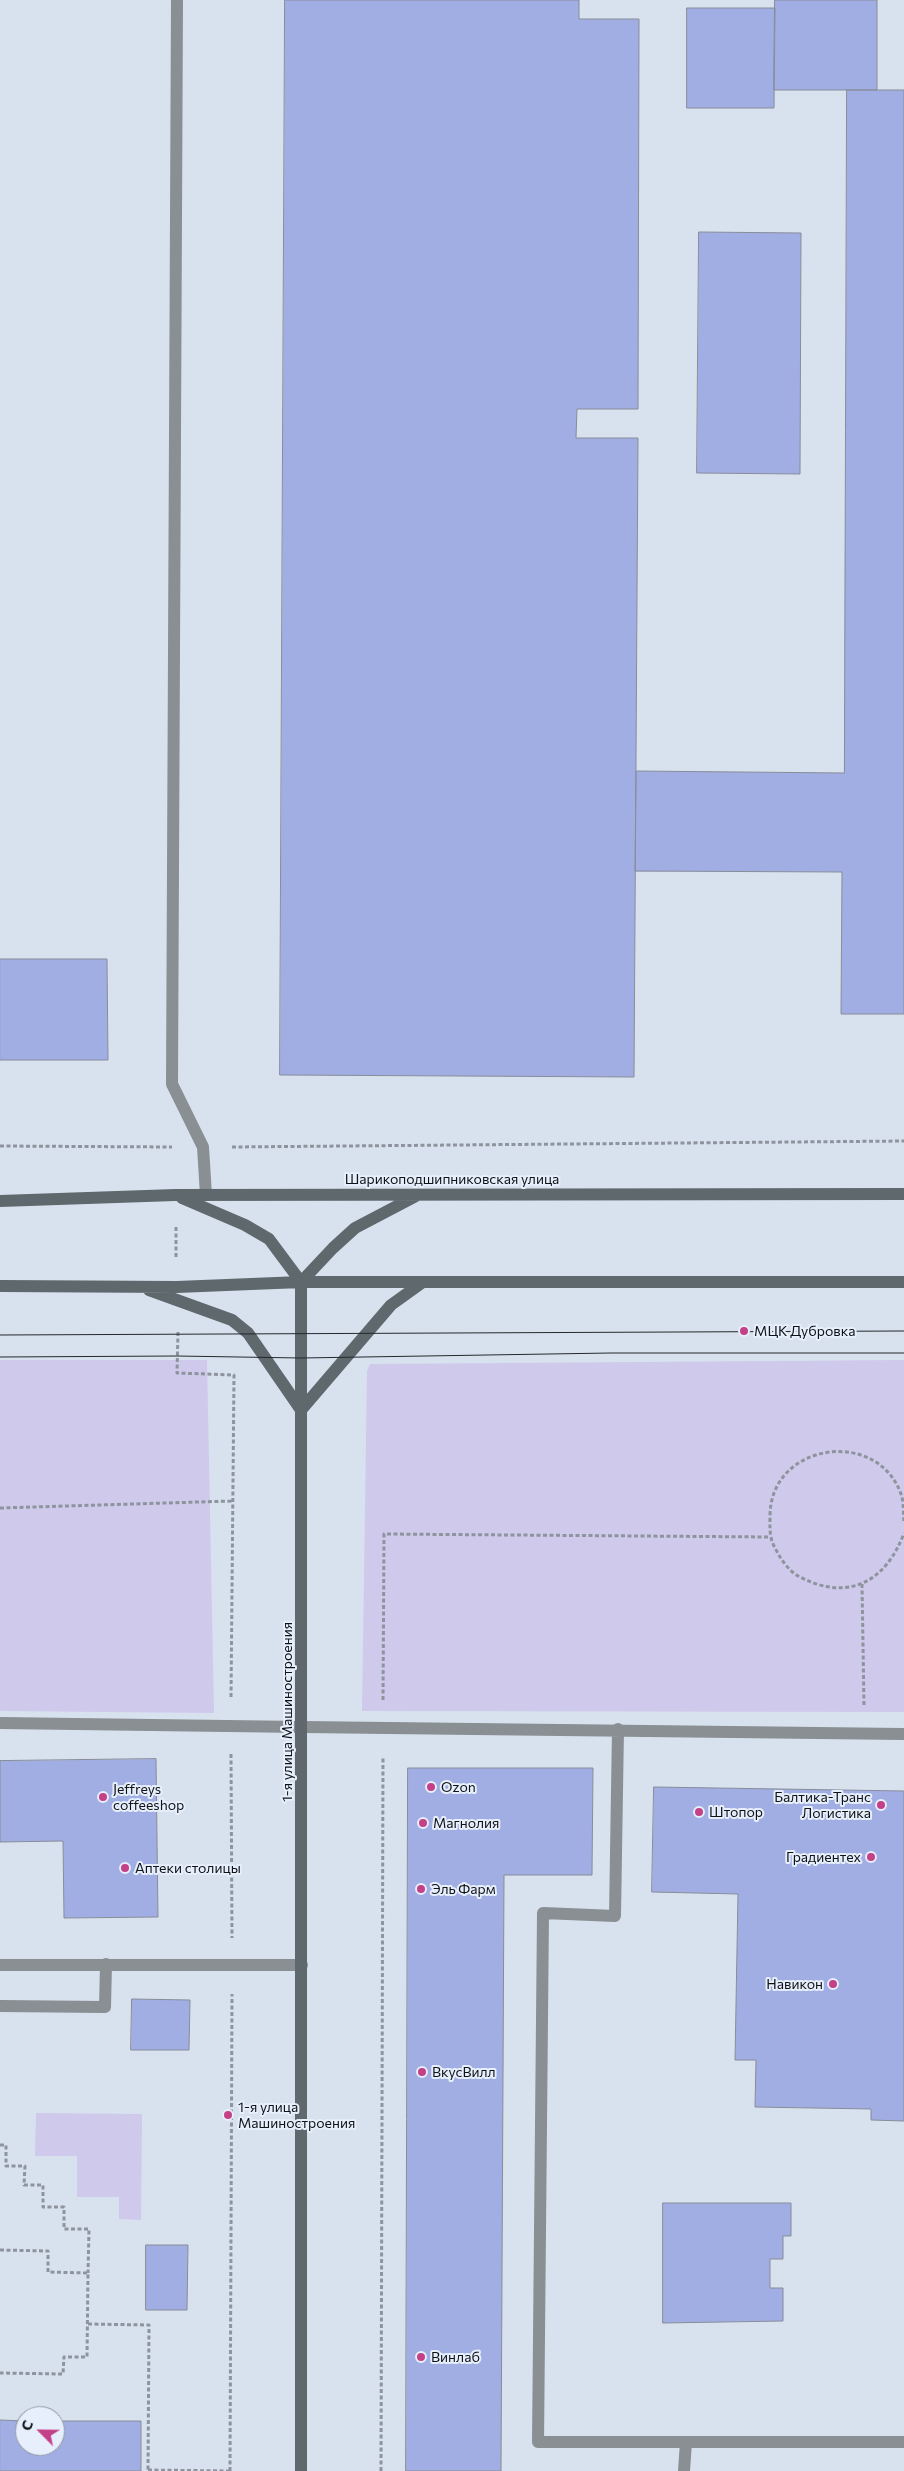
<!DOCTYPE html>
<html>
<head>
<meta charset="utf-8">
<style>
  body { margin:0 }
  #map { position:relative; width:904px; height:2471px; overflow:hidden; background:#d8e2ee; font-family:Commissioner,sans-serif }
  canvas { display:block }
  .north { position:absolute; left:15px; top:2406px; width:50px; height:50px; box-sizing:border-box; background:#e6effb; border:1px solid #90979f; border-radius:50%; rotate:293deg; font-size:14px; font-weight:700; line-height:20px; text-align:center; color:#0f1216 }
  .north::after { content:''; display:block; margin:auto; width:18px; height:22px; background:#c44187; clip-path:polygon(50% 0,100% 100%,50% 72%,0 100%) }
</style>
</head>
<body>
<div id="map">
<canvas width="904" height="2471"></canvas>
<div class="north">С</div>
</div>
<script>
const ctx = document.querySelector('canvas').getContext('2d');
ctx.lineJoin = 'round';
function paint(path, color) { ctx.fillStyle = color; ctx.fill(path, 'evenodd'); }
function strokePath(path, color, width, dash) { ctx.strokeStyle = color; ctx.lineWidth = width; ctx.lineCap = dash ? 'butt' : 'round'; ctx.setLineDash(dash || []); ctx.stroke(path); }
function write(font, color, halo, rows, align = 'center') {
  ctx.font = font + ' Commissioner,sans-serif'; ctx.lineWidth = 4; ctx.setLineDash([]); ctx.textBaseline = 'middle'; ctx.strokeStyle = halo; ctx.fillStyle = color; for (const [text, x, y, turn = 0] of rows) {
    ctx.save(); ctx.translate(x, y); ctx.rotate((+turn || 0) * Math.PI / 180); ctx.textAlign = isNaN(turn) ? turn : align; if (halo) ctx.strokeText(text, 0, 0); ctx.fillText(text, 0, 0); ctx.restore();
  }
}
const green = new Path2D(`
  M0 1360H207L214 1713 0 1711Z
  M904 1360V1712L362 1711 367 1371 370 1364Z
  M36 2113 142 2114 141 2220 119 2219V2197H77V2156H35Z`);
const building = new Path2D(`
  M285 0H579V19H639L638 409H577L576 438H638L634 1077 280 1075Z
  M775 0H877V90H774Z
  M687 8H775L774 108H687Z
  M847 90H904V1014H841L842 872 635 871 636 771 844 773Z
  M699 232 801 233 800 474 697 473Z
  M0 959H107L108 1060H0Z
  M156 1759 158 1917 64 1918 63 1841 0 1842V1761Z
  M408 1768H593L592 1875H504L501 2471H406Z
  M654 1787 904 1791V2121L871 2120V2109L755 2107 756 2060H735L738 1894 652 1892Z
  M132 1999 190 2000 189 2050H131Z
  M663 2203H791V2236H783V2259H770V2288H783V2321L663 2323Z
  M146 2245H188L187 2310H146Z
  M0 2420 25 2421V2446H55V2421H141V2471H0Z`);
const path = new Path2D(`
  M0 1146 172 1147
  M232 1147 904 1141
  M176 1227V1258
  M178 1332 177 1373 234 1375 231 1698
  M0 1508 232 1501
  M904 1521C903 1513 904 1502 901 1494 877 1427 770 1443 770 1516 770 1527 769 1536 774 1546 780 1558 788 1571 800 1577 848 1602 886 1582 904 1533
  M862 1584 864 1706
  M383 1700 384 1534 770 1537
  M231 1754 232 1938
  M0 2145H6V2166H25L24 2185H43V2207H64V2229H89L88 2273
  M0 2250 48 2251V2272L88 2273 87 2357H64L63 2374 0 2373
  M88 2324 149 2325 148 2471
  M148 2470 230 2471
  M230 2471 232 1994
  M381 2471 383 1757`);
const lane = new Path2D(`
  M177 0 172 1084 203 1147 206 1195
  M302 1727 904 1734
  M618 1729 615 1916 543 1913 538 2442H686L684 2471
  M0 1965H302
  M0 2006 105 2007 106 1964
  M686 2442H904`);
const street = new Path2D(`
  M0 1723 302 1727`);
const secondary = new Path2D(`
  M182 1198 245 1225 269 1239 301 1282
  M0 1201 175 1195 904 1194
  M301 1282 333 1248 355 1228 416 1196
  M0 1286 177 1287 301 1282H904
  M149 1290 232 1320 248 1333 301 1410
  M301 1410 391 1305 423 1282
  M301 2471V1282`);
const tram = new Path2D(`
  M0 1335 904 1331
  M0 1357 177 1356 301 1358 611 1353H904`);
const markers = [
  [744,1331,5,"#c44187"],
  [431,1787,5,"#c44187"],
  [103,1797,5,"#c44187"],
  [881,1805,5,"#c44187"],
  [699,1812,5,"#c44187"],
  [423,1823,5,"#c44187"],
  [871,1857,5,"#c44187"],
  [125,1868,5,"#c44187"],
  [421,1889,5,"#c44187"],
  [833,1984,5,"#c44187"],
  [422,2072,5,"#c44187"],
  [228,2115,5,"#c44187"],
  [421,2357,5,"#c44187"]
];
const streetNames = [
  ["Шарикоподшипниковская улица",452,1179],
  ["1-я улица Машиностроения",287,1712,-90]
];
const poiNames = [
  ["МЦК Дубровка",754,1331],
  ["Ozon",441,1787],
  ["Jeffreys",113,1789],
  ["coffeeshop",113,1805],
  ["Балтика-Транс",871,1797,"right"],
  ["Логистика",871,1813,"right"],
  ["Штопор",709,1812],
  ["Магнолия",433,1823],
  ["Градиентех",861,1857,"right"],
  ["Аптеки столицы",135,1868],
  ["Эль Фарм",431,1889],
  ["Навикон",823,1984,"right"],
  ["ВкусВилл",432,2072],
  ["1-я улица",238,2107],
  ["Машиностроения",238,2123],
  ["Винлаб",431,2357]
];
paint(green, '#cfc9ec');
paint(building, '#a1aee3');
strokePath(building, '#888c99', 1);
strokePath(path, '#8d949d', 3, [4, 2.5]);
strokePath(lane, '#898f92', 12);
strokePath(street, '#898f92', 12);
strokePath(secondary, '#5f686d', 12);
strokePath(tram, '#24282d', 1);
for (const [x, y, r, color] of markers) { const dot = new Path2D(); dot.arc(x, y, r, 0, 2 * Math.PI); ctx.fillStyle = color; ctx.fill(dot); strokePath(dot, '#e6effb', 2); }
write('14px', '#0f1216', '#e6effb', streetNames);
write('14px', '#0f1216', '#e6effb', poiNames, 'left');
</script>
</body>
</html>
